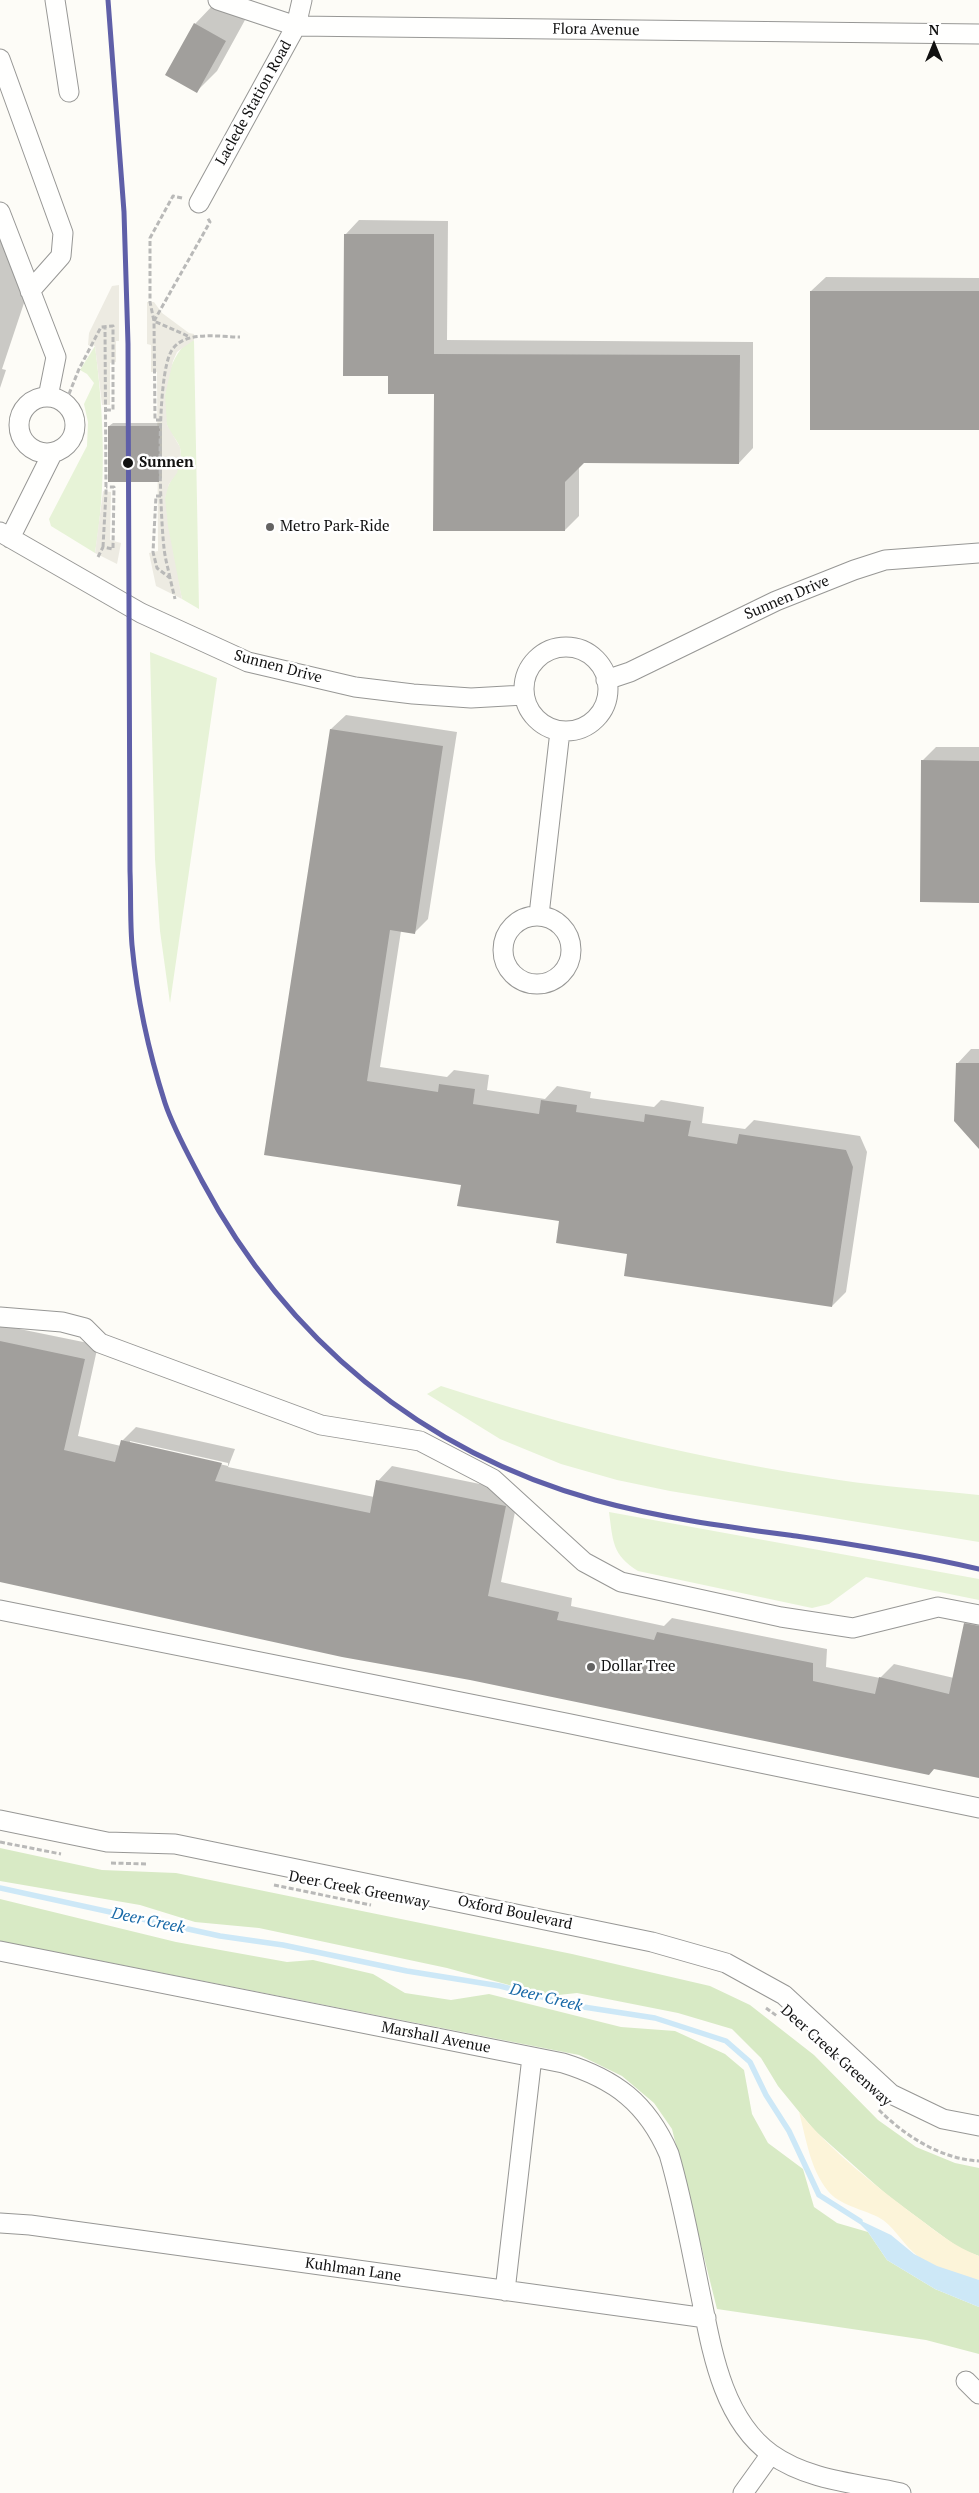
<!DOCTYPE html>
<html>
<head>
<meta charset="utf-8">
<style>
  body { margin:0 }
  #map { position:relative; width:979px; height:2493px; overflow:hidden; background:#fdfcf7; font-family:"PT Serif",serif }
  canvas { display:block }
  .north { position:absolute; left:909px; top:20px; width:50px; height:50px; -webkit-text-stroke:4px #fff; paint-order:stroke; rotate:0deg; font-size:14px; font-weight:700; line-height:20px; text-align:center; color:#111 }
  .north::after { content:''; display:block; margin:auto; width:18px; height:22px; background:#111; clip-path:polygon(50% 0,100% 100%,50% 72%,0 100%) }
</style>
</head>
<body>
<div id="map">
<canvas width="979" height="2493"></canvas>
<div class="north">N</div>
</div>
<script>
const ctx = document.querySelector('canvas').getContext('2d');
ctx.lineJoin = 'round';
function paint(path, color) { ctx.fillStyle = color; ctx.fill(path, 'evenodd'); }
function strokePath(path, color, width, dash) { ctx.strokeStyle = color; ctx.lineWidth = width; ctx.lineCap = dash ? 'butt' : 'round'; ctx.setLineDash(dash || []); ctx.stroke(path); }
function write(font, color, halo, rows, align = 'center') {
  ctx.font = font + ' "PT Serif",serif'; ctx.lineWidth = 5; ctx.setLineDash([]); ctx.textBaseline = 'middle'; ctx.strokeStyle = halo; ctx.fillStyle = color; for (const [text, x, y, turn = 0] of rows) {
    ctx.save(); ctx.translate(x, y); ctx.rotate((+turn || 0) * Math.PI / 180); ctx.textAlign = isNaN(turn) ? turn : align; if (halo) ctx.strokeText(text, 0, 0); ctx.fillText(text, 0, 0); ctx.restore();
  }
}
const green = new Path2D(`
  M194 340 199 609 182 599C176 569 163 528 165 498 166 481 184 469 180 448 178 440 169 433 167 425 160 402 168 348 194 340Z
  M95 346C104 416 107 483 95 553L51 526 49 519 87 446 88 422 84 404 94 383 87 374 80 370Z
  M150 652 217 678 170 1003 160 931 155 859Z
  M441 1386C571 1428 704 1460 839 1480 885 1487 933 1490 979 1495V1542L670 1491 617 1480 561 1464 500 1439 427 1394Z
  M609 1512 979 1579V1600L866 1577 829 1604 812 1608 638 1571C612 1555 613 1541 609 1512Z`);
const forest = new Path2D(`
  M0 1848 102 1870 176 1873 225 1883 572 1954 710 1986 750 2005 814 2055 878 2120 916 2147 955 2163 979 2168V2256L960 2249 887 2195 814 2130 778 2086 761 2058 732 2029 678 2013 577 1993 549 1996 447 1968 259 1928 195 1922 140 1905 0 1881Z
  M0 1899 176 1942 287 1962 313 1960 373 1974 405 1993 451 2000 489 1994 621 2027 675 2031 725 2054 744 2070 752 2114 768 2143 803 2169 814 2207 837 2223 868 2232 887 2260 935 2289 979 2307V2354L926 2340 717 2309 672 2129 654 2103 622 2076 579 2055 0 1941Z`);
const sand = new Path2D(`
  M799 2112C832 2152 876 2186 917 2217 937 2232 955 2247 979 2256V2280C960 2276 927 2266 913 2252 901 2241 893 2225 878 2217 862 2209 839 2205 828 2191 810 2169 806 2138 799 2112Z`);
const plaza = new Path2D(`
  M119 285V341H116V362L110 363V405H102L95 346 88 345 89 333 112 286Z
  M147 302H154L162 313 189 333 194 334V340L177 352 173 361 165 395 167 425 180 447 181 457 177 473 169 484 165 498 168 526 182 599 156 586 149 553 158 551 157 372H151V345L147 344Z
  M103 491 111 492 110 540 121 543 117 564 95 553Z`);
const water = new Path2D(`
  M853 2217 891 2235 914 2254 937 2266 979 2280V2307L935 2289 887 2260 868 2232Z`);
const shadow = new Path2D(`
  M215 3 245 20 217 71 197 91 195 24Z
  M359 220 448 221 447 340 753 342V448L739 463 584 462 579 467V516L565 530 435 393 390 375 345 235Z
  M0 232 25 300 2 369 6 370 0 388Z
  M826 277 979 278V429L811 291Z
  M113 423H162V478L159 481 109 426Z
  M346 715 457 732 428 919 414 933 401 931 380 1067 447 1077 454 1070 489 1075 487 1090 545 1099 557 1086 591 1092 590 1098 654 1107 661 1100 704 1107 702 1123 745 1129 754 1120 860 1136 867 1152 846 1292 832 1306 629 1253 560 1220 462 1184 265 1154 331 729Z
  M936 747H979V901L922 761Z
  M971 1049H979V1147L957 1064Z
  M0 1325 98 1345 78 1436 121 1446 122 1441 136 1427 235 1449 228 1467 374 1497 378 1481 392 1466 519 1492 501 1582 572 1598 571 1606 664 1626 672 1618 827 1649 826 1667 880 1678 894 1664 954 1678 965 1624 979 1610V1777L0 1581ZM130 1441 228 1463V1466L130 1443Z`);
const stream = new Path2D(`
  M0 1888 220 1936 283 1945 407 1971 500 1986 577 2006 655 2018 726 2041 750 2062 766 2095 789 2131 819 2195 860 2221`);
const building = new Path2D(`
  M194 23 226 41 197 93 165 75Z
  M344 234H434V354L740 355 739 464 584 463 565 482V531H433L434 394H388V376H343Z
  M810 291H979V430H810Z
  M108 426H160L159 482H108Z
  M330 729 443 746 415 934 390 930 367 1081 438 1092 439 1084 475 1089 473 1104 539 1114 541 1100 577 1105 576 1112 644 1122 645 1114 691 1121 688 1136 737 1144 739 1134 846 1150 853 1167 832 1307 624 1276 627 1254 556 1243 559 1221 457 1206 461 1185 264 1155Z
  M921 760 979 761V903L920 902Z
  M956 1063H979V1149L954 1121Z
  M0 1341 85 1359 64 1450 115 1462 121 1440 222 1463 215 1481 370 1513 376 1480 506 1506 488 1596 559 1612 557 1620 654 1640 657 1632 813 1663V1681L875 1694 879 1677 949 1694 964 1623 979 1626V1778L934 1769 929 1775 470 1680 342 1657 0 1582Z`);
const path = new Path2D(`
  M182 198 173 196 150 238V302L154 321 190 337
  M69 394 79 369 101 327 113 326V410H106
  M161 420H155L154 321 210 222 207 217
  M161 496H156L153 552 157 568 170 578 175 599
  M103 547 106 492 105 327
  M98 557 103 547 113 549 114 487H106
  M170 578C168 568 165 558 164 548 160 513 155 376 172 350 185 330 219 337 240 337
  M0 1842 61 1854
  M111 1863 147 1864
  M274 1885 371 1905
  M766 2008 777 2016
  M879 2110C905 2136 941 2159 979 2161`);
const minor = new Path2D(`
  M55 0 69 92
  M218 0 296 26 979 34
  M0 59 63 233 61 256 30 291
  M199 203 296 26 302 0
  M0 212 56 357 48 397
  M19 425a28 28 0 1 1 56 0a28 28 0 1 1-56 0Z
  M0 532 141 613 248 662 355 687 413 694 471 698 524 695
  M10 538 52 454
  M524 689a42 42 0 1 1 84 0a42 42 0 1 1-84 0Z
  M606 680 630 672 776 601 854 570 885 560 979 553
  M539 915 560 731
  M503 950a34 34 0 1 1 68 0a34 34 0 1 1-68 0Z
  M0 1317 62 1322 85 1328 100 1343 321 1425 420 1441 493 1479 584 1562 621 1582 781 1617 853 1628 938 1607 979 1615
  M0 1610 566 1723 979 1808
  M0 1820 107 1842 175 1844 652 1942 726 1963 784 1995 891 2094 943 2119 979 2126
  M0 1951 563 2063C615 2079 647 2103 669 2154 682 2198 690 2243 699 2287 711 2344 720 2417 771 2454 809 2481 857 2483 901 2493
  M0 2223 30 2225 706 2318
  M505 2291 532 2057
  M966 2381 979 2394
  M743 2493 771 2454`);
const rail1 = new Path2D(`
  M108 0 124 212 128 344 130 871C131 896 130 921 132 945 137 998 149 1053 165 1103 174 1130 189 1156 202 1181 286 1339 422 1452 595 1500 660 1518 729 1527 796 1536 858 1545 918 1555 979 1569`);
const markers = [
  [128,463,6,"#111"],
  [270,527,5,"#646362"],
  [591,1667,5,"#646362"]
];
const streetNames = [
  ["Flora Avenue",596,30,1],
  ["Laclede Station Road",254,103,-61],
  ["Sunnen Drive",787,598,-23],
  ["Sunnen Drive",278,667,15],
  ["Deer Creek Greenway",359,1890,11],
  ["Oxford Boulevard",515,1913,12],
  ["Marshall Avenue",436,2038,11],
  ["Deer Creek Greenway",836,2056,42],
  ["Kuhlman Lane",353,2270,8]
];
const stopNames = [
  ["Sunnen",139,463]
];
const poiNames = [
  ["Metro Park-Ride",280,527],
  ["Dollar Tree",601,1667]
];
const waterNames = [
  ["Deer Creek",148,1921,12],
  ["Deer Creek",546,1998,14]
];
paint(green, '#e7f3d7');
paint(forest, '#d8eac5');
paint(sand, '#fcf4d9');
paint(plaza, '#edebe2');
paint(water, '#cde8f7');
paint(shadow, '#0003');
strokePath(stream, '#cde8f7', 5.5);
paint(building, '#a19f9c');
strokePath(minor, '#979795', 21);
strokePath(path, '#b9b9b8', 3, [5, 2.5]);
strokePath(minor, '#fffffe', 19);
strokePath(rail1, '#5f5fa8', 5);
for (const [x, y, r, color] of markers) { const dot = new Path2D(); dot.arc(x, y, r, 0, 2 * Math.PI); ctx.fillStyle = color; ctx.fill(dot); strokePath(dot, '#fff', 2); }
write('15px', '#111', '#fff', streetNames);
write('bold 15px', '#111', '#fff', stopNames, 'left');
write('15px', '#111', '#fff', poiNames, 'left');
write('italic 16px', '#1768a6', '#fff', waterNames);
</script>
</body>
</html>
